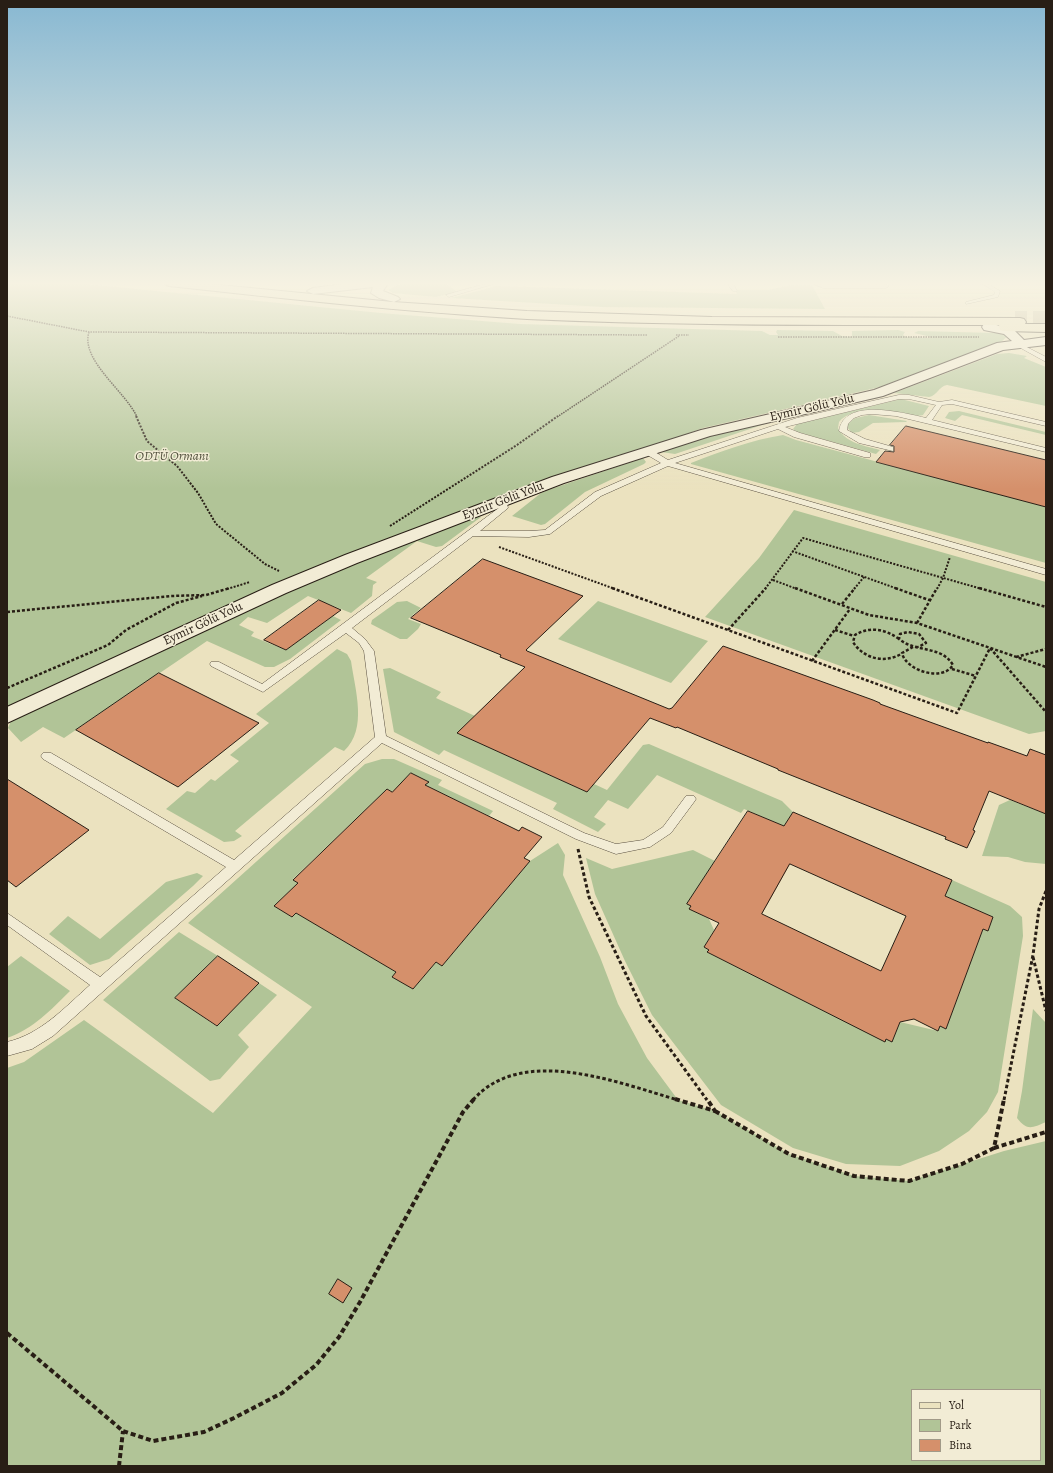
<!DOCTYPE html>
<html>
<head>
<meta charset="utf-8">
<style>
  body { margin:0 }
  #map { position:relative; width:1053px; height:1473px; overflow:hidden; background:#ebe2bf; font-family:Alegreya,serif }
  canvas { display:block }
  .frame { position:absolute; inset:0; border:8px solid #281e15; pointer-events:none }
  .legend { position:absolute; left:911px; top:1389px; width:130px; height:72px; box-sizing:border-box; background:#f2ecd5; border:1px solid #a19a88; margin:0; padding:5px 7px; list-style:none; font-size:12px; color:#281e15 }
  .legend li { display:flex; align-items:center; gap:8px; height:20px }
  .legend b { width:20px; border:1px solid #a19a88 }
</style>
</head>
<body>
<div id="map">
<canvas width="1053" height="1473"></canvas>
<div class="frame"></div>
<ul class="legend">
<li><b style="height:5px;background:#ebe2bf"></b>Yol</li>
<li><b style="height:11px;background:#b1c497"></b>Park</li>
<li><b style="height:11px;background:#d5906b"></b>Bina</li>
</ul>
</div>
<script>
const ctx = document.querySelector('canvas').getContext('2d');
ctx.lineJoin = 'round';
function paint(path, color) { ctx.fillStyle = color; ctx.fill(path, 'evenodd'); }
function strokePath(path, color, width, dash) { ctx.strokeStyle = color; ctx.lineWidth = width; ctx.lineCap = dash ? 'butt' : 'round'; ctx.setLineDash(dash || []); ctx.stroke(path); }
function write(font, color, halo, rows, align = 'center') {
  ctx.font = font + ' Alegreya,serif'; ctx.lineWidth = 3; ctx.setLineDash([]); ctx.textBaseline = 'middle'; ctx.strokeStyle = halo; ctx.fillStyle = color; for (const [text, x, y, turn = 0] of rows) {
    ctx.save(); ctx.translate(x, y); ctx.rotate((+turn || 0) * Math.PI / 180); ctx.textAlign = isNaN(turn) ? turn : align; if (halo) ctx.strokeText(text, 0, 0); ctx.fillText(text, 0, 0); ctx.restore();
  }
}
const green = new Path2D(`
  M7 283H75L381 313 520 324 762 331 770 335H778L776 332 777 330 833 331 842 336 852 337V331L898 330 905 332 903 335 906 337 929 338 931 337 914 333 918 331 997 333 1008 336 1002 341 880 387 703 428 503 501 413 535 7 716Z
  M403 283H445L457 292 436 297 393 293 388 290Z
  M792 285H812L825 309 602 307 451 298 497 286 737 294 735 290H768Z
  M1009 353 1027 356 1024 358 1046 367V406L947 385C939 386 937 396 929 397L894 393 997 354Z
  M901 399 929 406 923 415 918 416C897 414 854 403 839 422L838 428C845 443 866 446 880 450L876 454 797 432 793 429 797 424Z
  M959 411 1046 432V435L962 415 955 421 945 418 949 412Z
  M869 415 907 421 906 422 873 423 859 432 852 433 847 427 849 421 856 418Z
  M783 418 675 454 661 452 716 434Z
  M783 435 796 440 1046 507V563L691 464V463C722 451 751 440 783 435Z
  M643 458 646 462 644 464 585 492 545 524 541 525 512 516 541 493 548 490Z
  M794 510 1046 582V731L1029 734 705 617 759 558Z
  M476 515 481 517 442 546 436 547 417 541 366 578 377 582 373 585 372 596 351 613 308 596 267 623 248 617 239 625 254 632 251 636 286 650 333 616 341 620 290 659 274 667H265L207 641 64 738 43 727 21 742 8 728 11 721 16 716 288 590Z
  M407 601 421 608 408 619 421 624 418 629 407 639H400L371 624 372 620 397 602Z
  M598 601 708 641 671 683 558 639Z
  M337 649 347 654 351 661C355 690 368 729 344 751L335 747 235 831 242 836 234 841 224 842 166 809 187 791 195 793 211 779 215 781 239 761 230 755 269 723 256 714Z
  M390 668 441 692 436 698 475 716 457 733 587 792 594 784 607 790 643 745 649 744 782 801 793 812 784 826 744 809 741 813 657 775 628 809 608 800 594 817 606 824 598 832 553 809 557 803 444 750 439 755 394 732 383 669Z
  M382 759H394L442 780 438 785 493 811 489 816 425 785 428 782 411 773 392 792 387 789 293 879 298 883 274 906 292 917 296 913 396 972 392 977 413 989 436 962 442 966 530 861 558 843 565 855 563 875 600 957 618 1004 647 1058 678 1100 715 1111 789 1154 854 1176 909 1181 1004 1151 1046 1141V1466H7V1068L24 1062 84 1020 213 1113 312 1007 188 923 365 764ZM912 1390H1040V1460H912Z
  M1010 800 1046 814V864L1025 862 1008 857 982 856 999 805Z
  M693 850 715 861 690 909 709 919 714 930 704 947 709 950 707 952 885 1041 886 1039 892 1041 900 1022 938 1031 940 1026 946 1029 983 929 988 931 993 917 945 896 952 880 1010 906 1022 917 1023 936 998 1092 987 1112 969 1131 939 1151 900 1166 846 1164 793 1148 721 1105 652 1015 625 961 595 894 586 858 612 869Z
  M197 873 203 876 193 886 109 959 90 965 49 934 68 916 100 939 166 882Z
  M179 932 218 956 175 998 216 1026 259 983 277 995 238 1035 249 1047 220 1079 210 1081 103 1000Z
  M21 956 70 991C51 1010 33 1029 7 1038V967Z
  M1033 1009 1046 1023V1122C1032 1128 1027 1131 1017 1118L1022 1091Z`);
const building = new Path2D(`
  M906 426 1046 460V507L876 462 885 451 894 452V446L890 445Z
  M483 559 583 596 526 650 527 651 669 709 672 708 723 646 873 700 880 703V704L988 743V742L1027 756 1030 749 1046 755V814L989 791 973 830 975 831 967 848 945 839 946 837 778 770V769L677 727 676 728 650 718 587 792 457 733 525 667 500 657 501 655 411 618Z
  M319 600 341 610 286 650 264 640Z
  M159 673 259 723 178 787 76 730Z
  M411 773 429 782 425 785 519 831 522 827 542 837 524 858 530 861 442 966 436 962 413 989 392 977 396 972 296 913 292 917 274 906 298 883 293 880 387 789 392 792Z
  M7 779 89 830 16 887 7 880Z
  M748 811 784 826 793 812 952 880 945 896 993 917 988 931 983 929 946 1029 940 1026 938 1031 914 1019 900 1022 892 1042 886 1039 885 1042 707 952 709 950 704 947 719 923 689 909 691 906 687 904ZM790 864 906 916 881 971 762 914Z
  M218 956 259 983 217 1026 175 998Z
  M338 1279 352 1288 343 1303 329 1294Z`);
const primaryTunnel = new Path2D(`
  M1015 317H1046`);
const pathFar4 = new Path2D(`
  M7 316 89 332 647 335
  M89 332C80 360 126 392 137 417
  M676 335H689
  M778 337H979
  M557 417 679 336`);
const pathFar3 = new Path2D(`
  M136 416 147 441 177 466 198 493 216 524 265 564 279 571
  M390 526 517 445 558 416
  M499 547 615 589
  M792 551 898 589
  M773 580 797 589
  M227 589 250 582
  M765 589 803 538 982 589
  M854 589 864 577
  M937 589 943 578 950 557`);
const pathFar2 = new Path2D(`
  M612 588 957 713 990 648 1046 712
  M795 588 869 615 917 623 1046 667
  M895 588 929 600
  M979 588 1046 607
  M842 604 855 588
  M7 612 171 596 206 595 230 588
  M917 623 937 588
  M728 630 766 588
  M835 630 854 636
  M899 639C885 629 870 626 855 635L853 642C863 658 884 664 901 654
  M913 647 902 653C906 671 943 682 953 665 941 645 916 653 899 639L900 634 908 632 919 634 926 643 918 647
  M1016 657 1046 649
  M812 661 850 609
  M952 669 976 676
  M7 688 108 645 126 630 176 603 202 596`);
const pathFar1 = new Path2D(`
  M578 849 589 897 646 1016 707 1100
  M1033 957 1046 1011
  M473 1100C522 1044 619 1083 678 1100
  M1004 1100 1033 955 1039 909 1046 891`);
const path = new Path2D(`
  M675 1099 715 1111 707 1099
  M715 1111 789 1154 854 1176 909 1181 962 1164 994 1148 1004 1099
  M994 1148 1046 1132
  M7 1333 123 1431 153 1441 204 1432 234 1418 282 1393 316 1365 339 1337 360 1302 463 1112 474 1099
  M119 1466 123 1431`);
const lane = new Path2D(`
  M488 283H497L449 297 446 295Z
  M727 283H733L737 291H733Z
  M811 283 886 284 889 286 886 288H823Z
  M981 283H987L1000 291 998 297 966 304V302L994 295 995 292Z
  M1019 343 1046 357V362L1017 346 1016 345Z
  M899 395H909L939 402 952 400 1046 422V426L952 404 942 405 932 420 1046 448V452L896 416 872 414 862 415 854 418 848 424 847 430 865 439 893 447V451L859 443 839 431C844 397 904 413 926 418L936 405 909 399H899L785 427 800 433 870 453V457H864L794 437 778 429 675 463 1046 569V575L668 466 601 496 550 534 529 537 473 536 352 628 365 639 374 651 386 736 584 833 616 844 643 840 663 827 686 796H694L696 799 694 802 671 833 650 847 616 854 576 839 382 743 53 1036 32 1049 7 1056V1042C41 1034 64 1008 90 985L7 925V913L100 977 226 867 43 759 41 756 43 753H51L234 860 375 737 364 651 359 643 346 633 263 692 211 666 210 664 211 662H219L262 684 500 507V499H506L508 508 480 531H529L545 530 595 492 661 463 644 453V449H650L668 460 797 418Z`);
const street = new Path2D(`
  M351 283H388L383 291 398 297 400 299 394 302 379 298 371 293 373 287 313 294 307 291 313 288Z`);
const secondary = new Path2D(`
  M988 323 1013 329 1024 340 1046 337V345L1003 350 883 396 710 436 564 483 357 563 286 593 7 723V707L272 585 345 555 552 477 701 430 874 390 997 343 1012 341 1004 334 984 330 982 327 984 324Z`);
const primary = new Path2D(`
  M163 283H200L393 302 527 311 712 317 1020 318 1024 319 1026 322 1025 324H1046V332L1004 331 1000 330 999 325C842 325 684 326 527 319 407 312 288 299 169 286Z`);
const farStreetnames = [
  ["Eymir Gölü Yolu",812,408,-13],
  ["Eymir Gölü Yolu",503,501,-21],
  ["Eymir Gölü Yolu",203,624,-25]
];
const farParknames = [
  ["ODTÜ Ormanı",172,457]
];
paint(green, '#b1c497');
paint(building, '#d5906b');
strokePath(building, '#281e15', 1);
strokePath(primaryTunnel, '#c4bb9d', 12, [12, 6]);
strokePath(lane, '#594f40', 1);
strokePath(street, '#594f40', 2);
strokePath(secondary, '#281e15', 2);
strokePath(primary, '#281e15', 2);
strokePath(pathFar4, '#281e15', 1.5, [1.5, 1]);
strokePath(pathFar3, '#281e15', 2, [2, 1.5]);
strokePath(pathFar2, '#281e15', 2.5, [3, 2]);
strokePath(pathFar1, '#281e15', 3, [3.5, 2.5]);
strokePath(path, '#281e15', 4, [5, 3]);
paint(lane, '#f2ecd5');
paint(street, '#f2ecd5');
paint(secondary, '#f2ecd5');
paint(primary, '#ebe2bf');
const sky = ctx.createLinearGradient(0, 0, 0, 489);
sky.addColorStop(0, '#88b8d2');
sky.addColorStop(0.58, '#f6f2e2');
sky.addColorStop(1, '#f6f2e200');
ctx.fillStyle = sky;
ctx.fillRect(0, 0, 1053, 489);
write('13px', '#281e15', '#f2ecd5', farStreetnames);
write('italic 13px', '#51503c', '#f2ecd5', farParknames);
</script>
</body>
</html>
